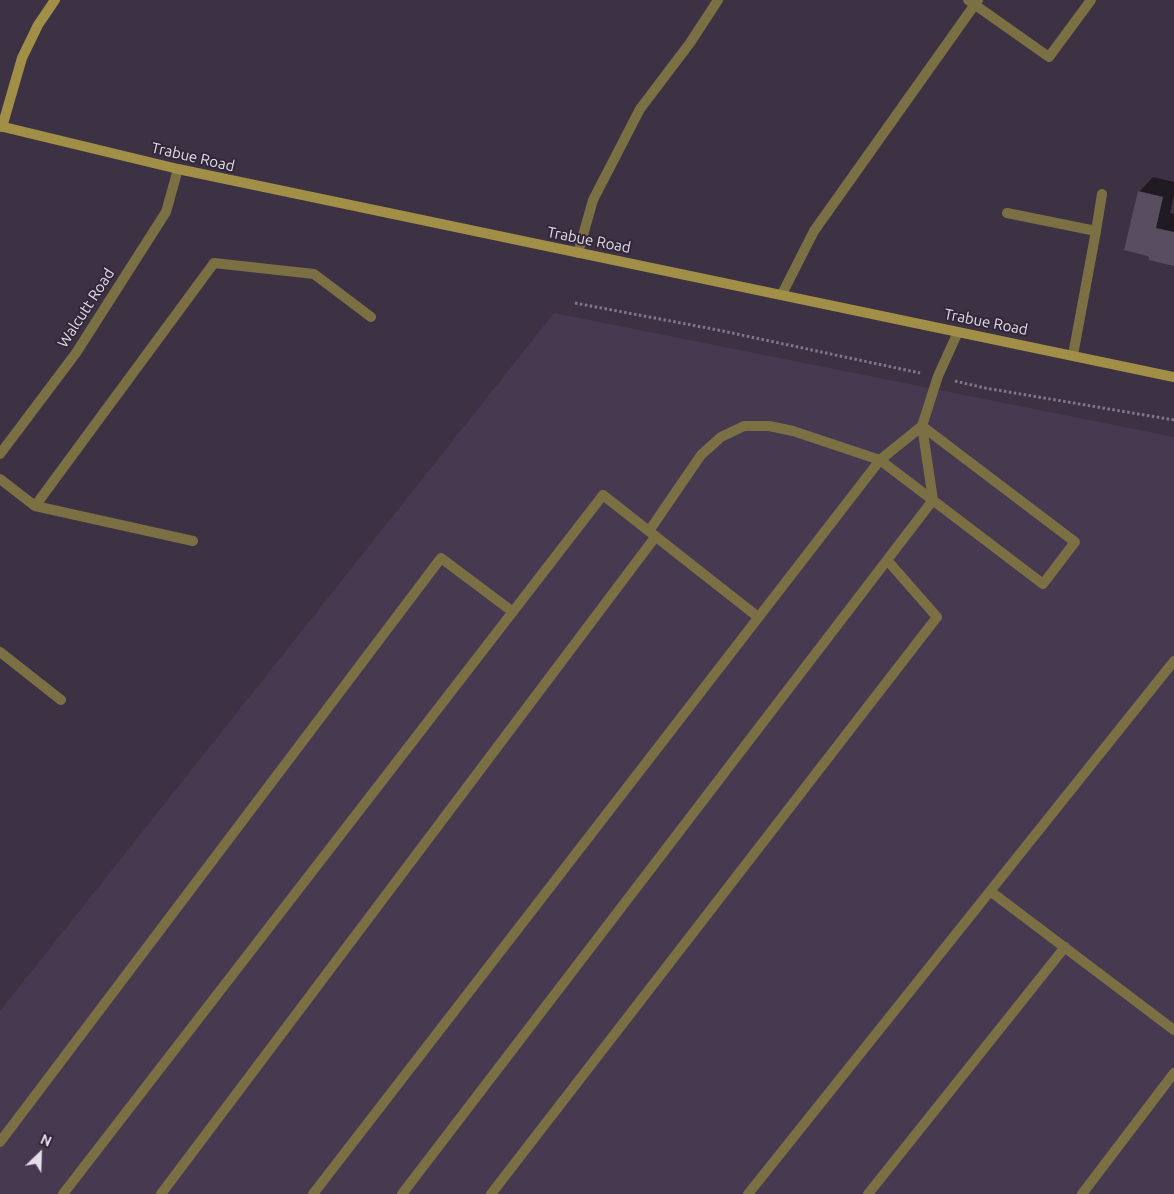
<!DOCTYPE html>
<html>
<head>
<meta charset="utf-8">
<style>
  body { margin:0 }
  #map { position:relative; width:1174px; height:1194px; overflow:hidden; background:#3c3243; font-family:Ubuntu,sans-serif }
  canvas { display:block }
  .north { position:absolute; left:15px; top:1129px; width:50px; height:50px; -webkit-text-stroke:4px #322839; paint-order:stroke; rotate:24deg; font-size:14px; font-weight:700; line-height:20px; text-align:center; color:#e3dde8 }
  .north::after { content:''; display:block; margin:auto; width:18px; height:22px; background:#e3dde8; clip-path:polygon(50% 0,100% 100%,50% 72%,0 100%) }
</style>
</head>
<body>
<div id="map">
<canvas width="1174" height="1194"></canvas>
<div class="north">N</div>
</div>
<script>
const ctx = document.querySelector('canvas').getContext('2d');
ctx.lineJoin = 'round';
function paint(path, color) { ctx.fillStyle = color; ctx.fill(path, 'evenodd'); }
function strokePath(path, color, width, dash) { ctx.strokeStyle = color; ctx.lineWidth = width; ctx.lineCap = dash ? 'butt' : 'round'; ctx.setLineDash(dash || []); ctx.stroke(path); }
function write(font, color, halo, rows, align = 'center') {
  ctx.font = font + ' Ubuntu,sans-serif'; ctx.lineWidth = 4; ctx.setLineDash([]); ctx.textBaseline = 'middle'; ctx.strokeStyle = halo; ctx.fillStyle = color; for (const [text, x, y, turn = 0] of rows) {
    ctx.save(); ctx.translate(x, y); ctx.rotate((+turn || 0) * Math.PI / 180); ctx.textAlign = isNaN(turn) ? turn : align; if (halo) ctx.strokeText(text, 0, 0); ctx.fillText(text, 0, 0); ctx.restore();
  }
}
const built = new Path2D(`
  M554 313 1174 437V1194H0V1011Z`);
const shadow = new Path2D(`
  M1153 177 1174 182V195L1170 213 1174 214V265L1150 259 1139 192Z`);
const building = new Path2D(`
  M1138 191 1163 197 1156 228 1174 232V266L1149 260 1148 256 1124 250Z`);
const path = new Path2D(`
  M575 303 718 330 920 373
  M955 381 985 388 1174 420`);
const lane = new Path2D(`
  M968 0 1049 57 1091 0
  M1007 213 1096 231 1073 355
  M1096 231 1102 194
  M578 253 593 200 640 109 690 43 718 0
  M782 294 814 231 978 0
  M0 479 35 506 193 541
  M35 506 214 263 314 274 371 317
  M649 531 701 455 721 437 744 426H769L793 431 880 460 1043 584 1075 542 922 426
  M0 652 61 700
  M990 891 1174 1030
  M0 1142 441 558 513 612
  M63 1194 603 495 758 617
  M161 1194 656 536
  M313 1194 880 460 922 426 938 376 958 332
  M402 1194 933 500 922 426
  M491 1194 937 617 887 560
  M748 1194 1174 661
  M868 1194 1065 947
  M1082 1194 1174 1073`);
const street = new Path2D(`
  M0 454 76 353 166 212 178 169`);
const secondary = new Path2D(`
  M0 126 178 169 1174 377
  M2 127 22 58 38 25 55 0`);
const streetNames = [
  ["Trabue Road",193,157,13],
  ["Trabue Road",589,240,11],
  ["Walcutt Road",86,308,-57],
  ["Trabue Road",986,322,11]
];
paint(built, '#473950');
paint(shadow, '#0007');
paint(building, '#594e60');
strokePath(path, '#807886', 3, [2.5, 2.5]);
strokePath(lane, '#7b6f44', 10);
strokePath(street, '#7b6f44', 10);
strokePath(secondary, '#a18f47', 10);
write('15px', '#e3dde8', '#322839', streetNames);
</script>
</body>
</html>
